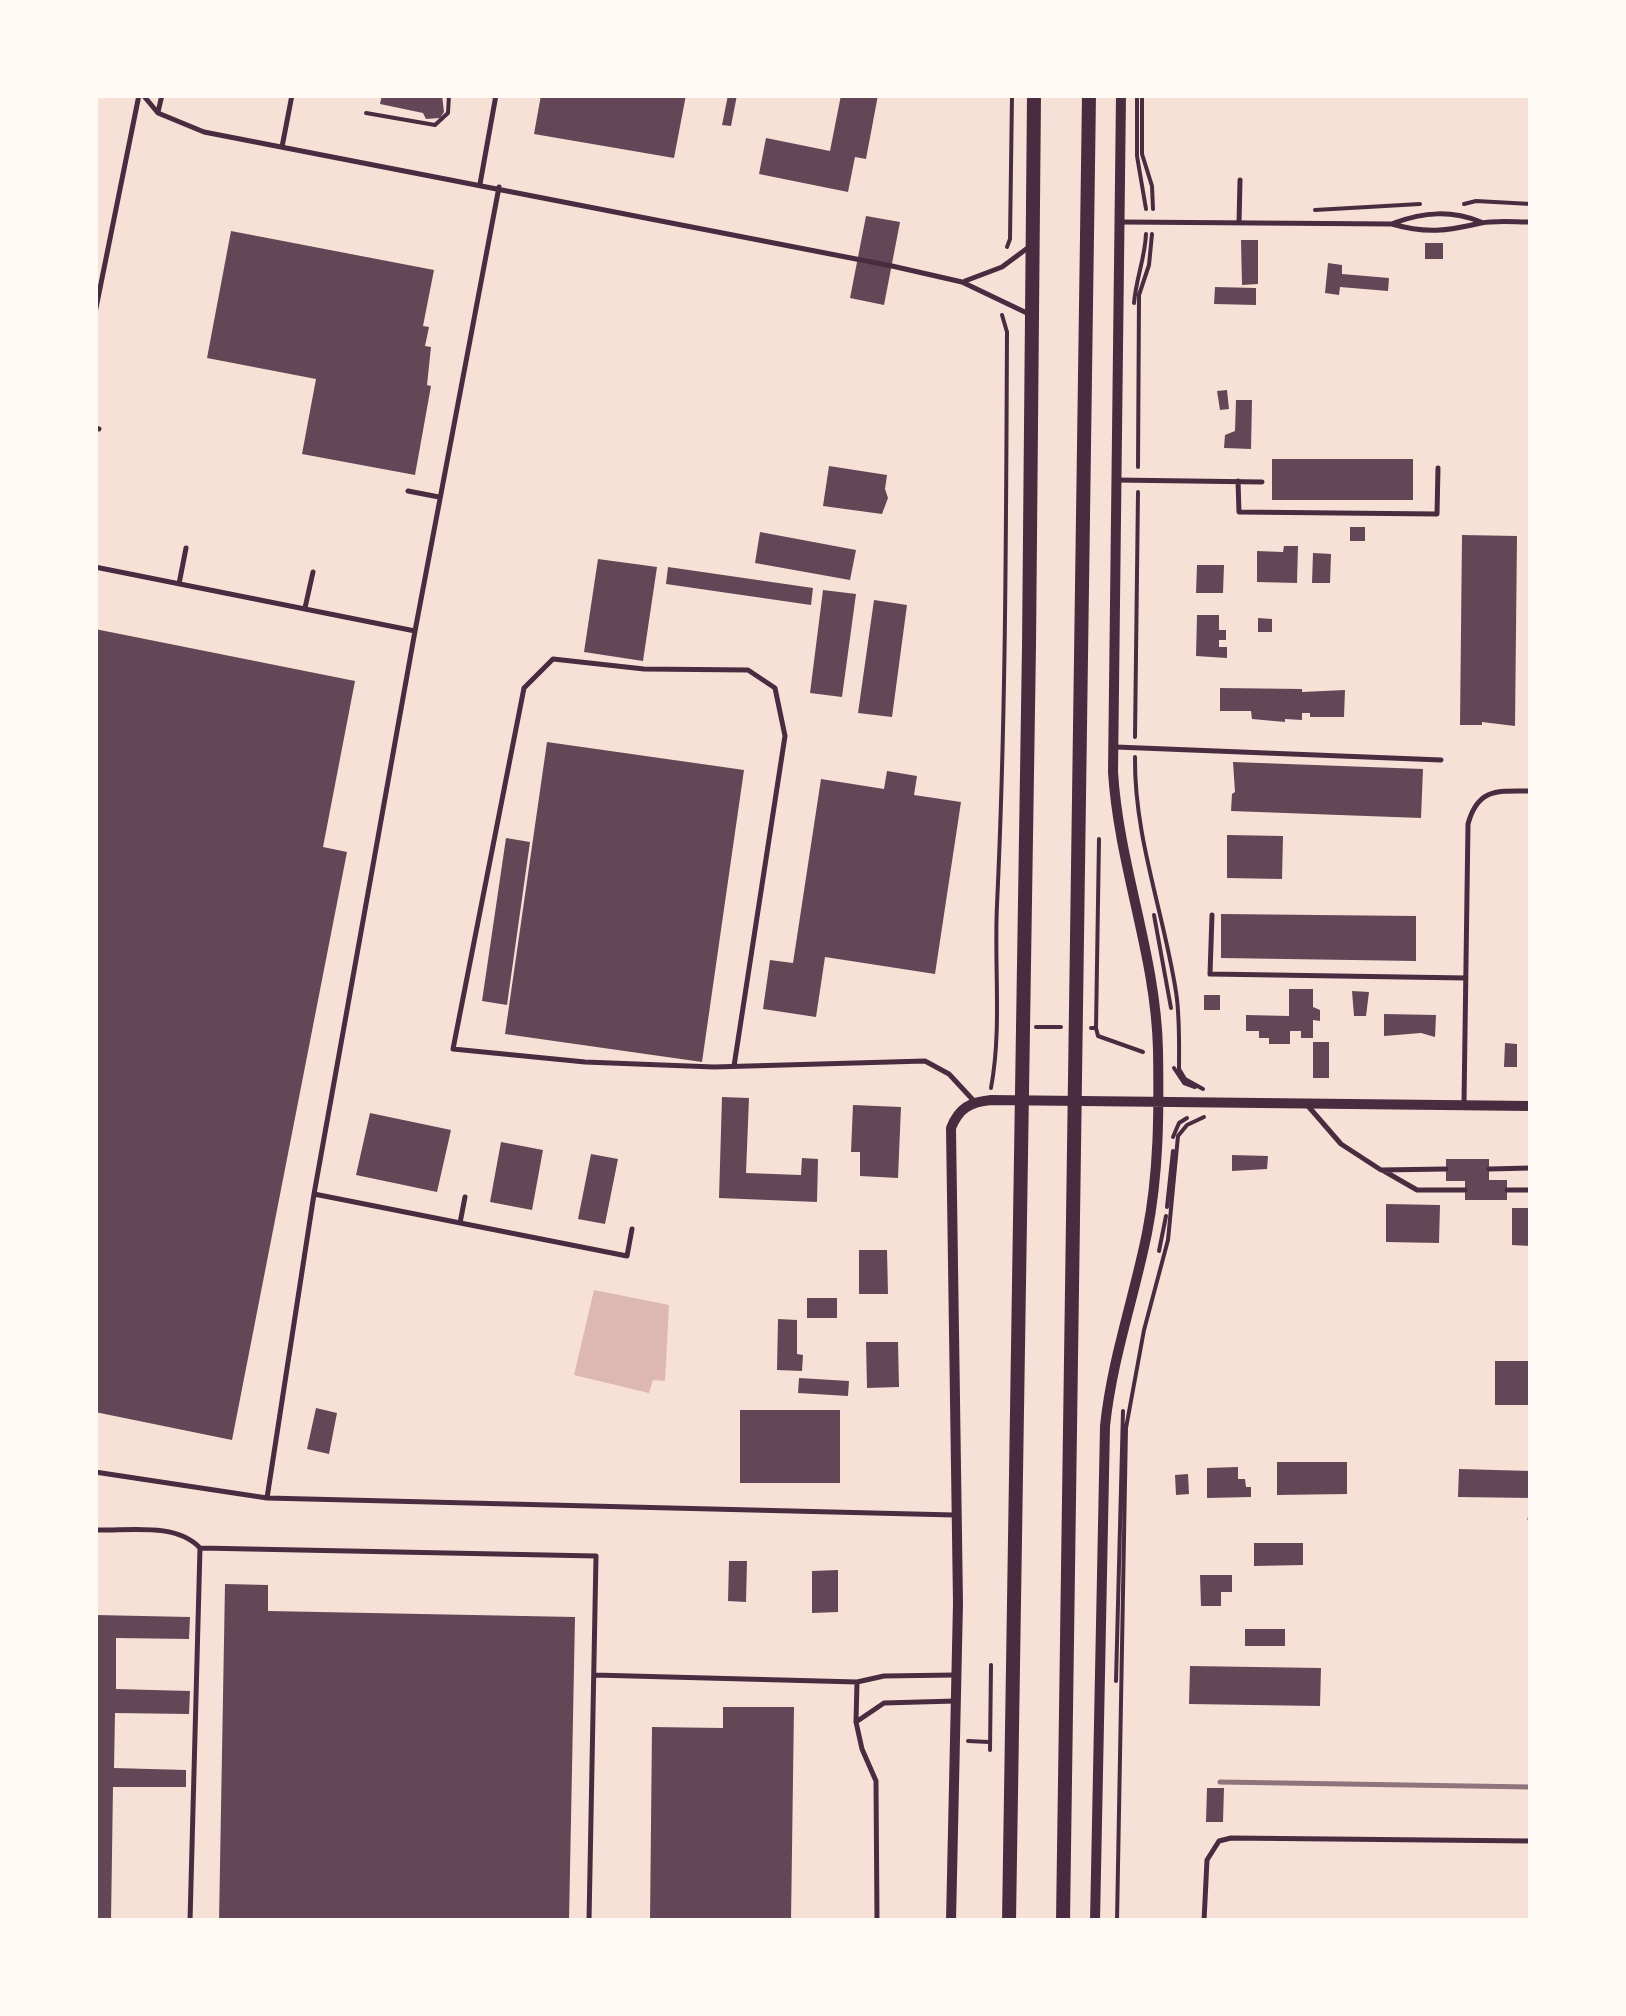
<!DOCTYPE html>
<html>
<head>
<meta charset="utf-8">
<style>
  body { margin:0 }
  #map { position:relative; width:1626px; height:2016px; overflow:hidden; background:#f7e1d7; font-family:"Sofia Sans Condensed",sans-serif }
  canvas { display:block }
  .frame { position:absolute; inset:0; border:98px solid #fffaf5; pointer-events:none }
</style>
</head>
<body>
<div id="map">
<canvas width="1626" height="2016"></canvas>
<div class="frame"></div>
</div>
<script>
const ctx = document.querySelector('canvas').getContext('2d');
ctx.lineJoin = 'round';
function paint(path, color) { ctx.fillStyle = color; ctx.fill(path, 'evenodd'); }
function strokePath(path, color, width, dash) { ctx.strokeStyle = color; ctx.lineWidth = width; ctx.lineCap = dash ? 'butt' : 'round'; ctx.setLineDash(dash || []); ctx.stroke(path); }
const water = new Path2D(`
  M594 1290 669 1305 665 1381 653 1380 649 1393 574 1375Z`);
const building = new Path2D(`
  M382 95H442L444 112 440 118 426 119 423 113 380 104Z
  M541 95H686L674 158 534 134Z
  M728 95H737L731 126 722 125Z
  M841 95H878L866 159 855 157 848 192 759 174 766 138 830 151Z
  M866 216 900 222 884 305 850 298Z
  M231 231 434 270 423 326 429 327 425 346 431 347 427 385 431 386 415 475 302 454 316 379 207 358Z
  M1241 240H1258V284L1242 285Z
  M1425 243H1443V259H1425Z
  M1328 263 1342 265V274L1389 278 1388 291 1340 287 1339 295 1325 293Z
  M1215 287 1256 288V305L1214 304Z
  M1227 390 1229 409 1220 410 1217 391Z
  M1236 400H1252L1251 449 1224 448 1225 435 1235 431Z
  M1272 459H1413V500H1272Z
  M829 466 887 475 885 489 888 498 882 514 823 506Z
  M1350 527H1365V541H1350Z
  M760 532 856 550 850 580 755 563Z
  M1462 535 1517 536 1515 726 1482 722V725H1460Z
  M1284 546H1298L1297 583 1257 582V551L1283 552Z
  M1313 553 1331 554 1330 583H1312Z
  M598 559 657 567 643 661 584 652Z
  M1197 565H1224L1223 593H1196Z
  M668 567 813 588 811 605 666 584Z
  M823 590 856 594 842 697 810 693Z
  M874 600 907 605 892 717 858 713Z
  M1197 615H1219V630H1226V640H1219V647H1227V658L1196 656Z
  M1258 618 1272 619V632H1258Z
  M95 629 355 681 323 847 347 852 232 1440 95 1412Z
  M1220 688 1302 689V692L1345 690 1344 717H1310V713H1302V720L1285 719V722L1252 719 1251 711H1220Z
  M547 742 744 770 702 1062 505 1034Z
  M1233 762 1423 769 1421 818 1231 811 1232 794 1235 792Z
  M887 771 917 776 914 795 961 802 935 974 825 957 816 1017 763 1009 770 960 793 963 821 779 884 789Z
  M1227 835 1283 836 1282 879 1227 878Z
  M506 838 530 842 507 1005 482 1001Z
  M1221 914 1416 916V961L1221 958Z
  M1289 989H1313V1007L1320 1010V1021L1313 1020V1038H1301V1031H1290V1044H1269V1038H1259V1031H1246V1015L1289 1016Z
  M1352 991 1369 992 1366 1016H1354Z
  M1204 995H1220V1010H1204Z
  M1384 1014 1436 1015 1435 1037 1421 1033 1384 1036Z
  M1313 1042H1329V1078H1313Z
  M1505 1043 1517 1044V1067H1504Z
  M722 1097 749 1098 746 1173 801 1175 802 1158 818 1159 817 1202 719 1198Z
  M853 1105 901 1107 898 1178 860 1176V1152H851Z
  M370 1113 451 1130 437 1192 356 1175Z
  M501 1142 543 1150 532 1210 490 1202Z
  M591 1154 618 1159 605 1224 578 1219Z
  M1232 1155 1268 1156 1267 1169 1232 1171Z
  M1446 1159H1489V1180H1507V1200H1465V1181H1446Z
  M1386 1204 1440 1205 1439 1243 1386 1242Z
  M1512 1208H1531V1246L1512 1245Z
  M859 1250H887L888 1294H859Z
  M807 1298H837V1318H807Z
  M778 1319 797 1320V1354L803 1355 802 1371 777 1370Z
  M866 1342H898L899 1387 867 1388Z
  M1495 1361H1531V1405H1495Z
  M799 1378 849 1381 848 1396 798 1393Z
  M316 1408 337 1413 329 1454 307 1449Z
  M740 1410H840V1483H740Z
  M1277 1462H1347V1494L1277 1495Z
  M1238 1467V1479H1245L1246 1487H1251V1497L1207 1498V1468Z
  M1459 1469 1531 1471V1498L1458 1497Z
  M1188 1474 1189 1494 1176 1495 1175 1475Z
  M1254 1543H1303V1565L1254 1566Z
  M729 1561H747L746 1602 728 1601Z
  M838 1570V1612L812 1613V1571Z
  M1200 1575H1232V1592H1221V1606H1201Z
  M225 1584 268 1585V1611L575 1617 569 1921H219Z
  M95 1615 190 1617 189 1639 116 1638V1689L190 1691 189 1714 115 1713 114 1768 186 1770V1787H113L111 1921H95Z
  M1245 1629H1285V1646H1245Z
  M1190 1666 1321 1668 1320 1706 1189 1704Z
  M723 1707H794L791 1921H650L652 1727 723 1728Z
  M1207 1788H1224L1223 1822H1206Z`);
const path = new Path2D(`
  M1137 95V156L1146 209
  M1142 95V154L1152 186 1153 209
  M366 113 435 125 448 113 449 95
  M1464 204 1476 201 1531 204
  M1315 210 1420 204
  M1007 247 1010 239 1012 95
  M1134 303C1136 279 1145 258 1146 234
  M1138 467 1139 295 1149 265 1152 234
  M1135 737 1138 492
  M1135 757C1134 838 1164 913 1176 992 1180 1017 1179 1044 1179 1069L1185 1079 1203 1089
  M1154 915 1171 1008
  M1036 1027H1061
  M1091 1028H1096L1098 1036 1143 1052
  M1096 1028 1099 839
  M1174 1068 1184 1083 1195 1087
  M991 1088C1002 1029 994 966 997 905 1006 714 1006 523 1007 332L1002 315
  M1173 1137 1179 1123 1187 1118
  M1167 1207 1173 1151
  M1159 1251 1166 1216
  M1116 1681 1123 1411
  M968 1741 989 1742
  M990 1750 991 1665
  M1117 1921 1126 1428 1144 1330 1168 1240 1178 1136 1187 1125 1204 1117`);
const service = new Path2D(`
  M143 95 158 113 204 132 892 266 962 282 1031 315
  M158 112 162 95
  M282 147 292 95
  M480 184 496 95
  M1122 222 1392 224C1426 234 1447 231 1481 223 1496 220 1515 222 1531 222
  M1239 223 1240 180
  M1394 223C1424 212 1451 210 1481 222
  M965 281 1002 267 1029 247
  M95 313 139 95
  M95 428 99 429
  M1116 480 1262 482
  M1238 481 1239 512 1437 514 1438 468
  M408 491 439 497
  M95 567 415 631 499 187
  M179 584 186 548
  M305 608 313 572
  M1116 747 1441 760
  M1212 915 1210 974 1466 978
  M734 1066 785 736 775 688 748 670 644 669 553 659 524 688 453 1049 585 1062 714 1067 925 1061 949 1074 974 1101
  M1464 1103 1468 824C1478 787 1499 791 1531 791
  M1308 1106 1341 1144 1381 1170 1446 1169
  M1489 1169 1531 1168
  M1384 1171 1417 1190H1465
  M1507 1190H1531
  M314 1194 627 1256 632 1229
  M460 1223 465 1197
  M95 1472 267 1498 954 1515
  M267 1498 314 1194 415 631
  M1530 1519H1531
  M95 1530C128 1531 176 1522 200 1548
  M594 1675 857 1682 884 1676 955 1675
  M857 1682 856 1722 862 1749 876 1781 877 1921
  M856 1722 884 1703 955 1701
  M190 1921 200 1548 596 1556 589 1921
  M1204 1921 1207 1860 1219 1841 1231 1838 1531 1841`);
const minor = new Path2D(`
  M951 1921 958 1603 951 1128C959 1108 970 1102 991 1100L1531 1106
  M1095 1921 1105 1426C1112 1359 1134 1298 1147 1233 1159 1173 1159 1111 1158 1050 1156 955 1119 867 1113 772L1121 95`);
const secondary = new Path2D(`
  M1009 1921 1029 646 1034 95
  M1063 1921 1089 95`);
const rail = new Path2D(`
  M1220 1782 1531 1787`);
paint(water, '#dcb8b0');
paint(building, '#644757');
strokePath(path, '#4a2c40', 4);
strokePath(service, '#4a2c40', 5);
strokePath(minor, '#4a2c40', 10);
strokePath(secondary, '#4a2c40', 14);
strokePath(rail, '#8f747c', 5);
</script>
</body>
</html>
